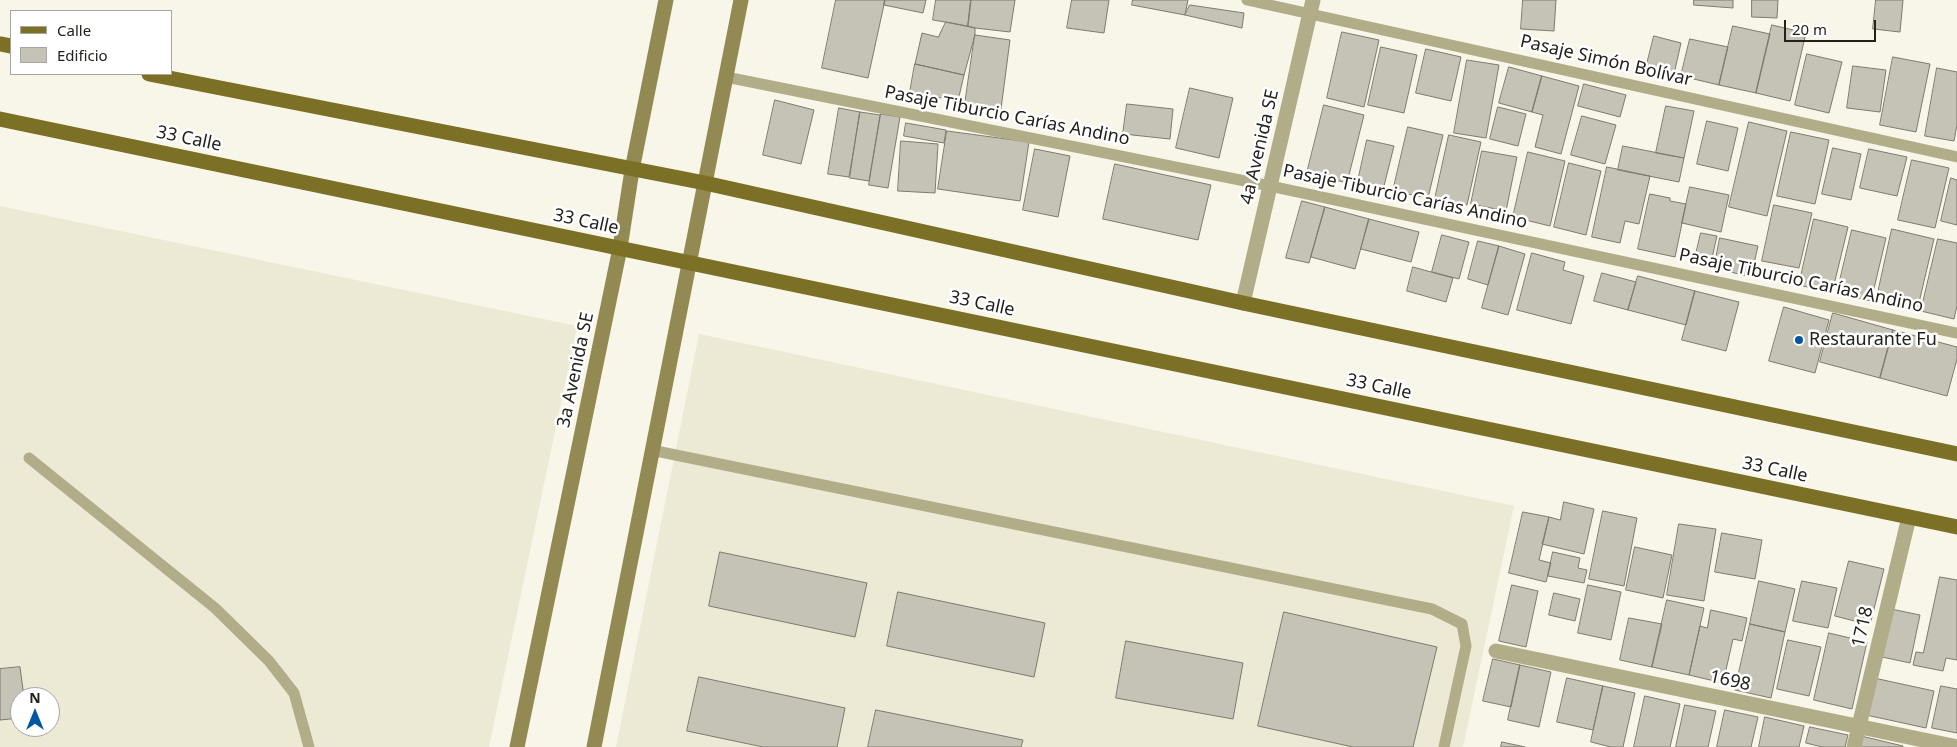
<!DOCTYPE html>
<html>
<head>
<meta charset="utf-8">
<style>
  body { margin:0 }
  #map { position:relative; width:1957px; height:747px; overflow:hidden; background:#f7f6e8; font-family:"Noto Sans",sans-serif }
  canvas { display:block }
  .legend { position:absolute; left:10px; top:10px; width:162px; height:65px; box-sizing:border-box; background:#fff; border:1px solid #a7a6a4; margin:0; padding:6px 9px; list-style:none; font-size:15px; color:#22211c }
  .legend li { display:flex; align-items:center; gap:10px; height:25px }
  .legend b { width:25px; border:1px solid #a7a6a4 }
  .north { position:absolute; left:10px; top:687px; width:50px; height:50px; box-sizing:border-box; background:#fff; border:1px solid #a7a6a4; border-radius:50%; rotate:0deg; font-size:14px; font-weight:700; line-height:20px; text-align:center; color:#22211c }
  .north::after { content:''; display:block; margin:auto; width:18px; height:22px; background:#0156a4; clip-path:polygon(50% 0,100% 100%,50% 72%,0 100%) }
  .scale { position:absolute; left:1784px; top:20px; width:92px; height:22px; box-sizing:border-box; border:2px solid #22211c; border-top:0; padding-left:6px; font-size:15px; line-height:18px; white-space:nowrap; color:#22211c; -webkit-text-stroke:4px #fff; paint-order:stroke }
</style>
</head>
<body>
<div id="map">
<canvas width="1957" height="747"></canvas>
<ul class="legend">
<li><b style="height:6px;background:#7c7026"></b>Calle</li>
<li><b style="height:14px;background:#c5c3b6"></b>Edificio</li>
</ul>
<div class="north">N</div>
<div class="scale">20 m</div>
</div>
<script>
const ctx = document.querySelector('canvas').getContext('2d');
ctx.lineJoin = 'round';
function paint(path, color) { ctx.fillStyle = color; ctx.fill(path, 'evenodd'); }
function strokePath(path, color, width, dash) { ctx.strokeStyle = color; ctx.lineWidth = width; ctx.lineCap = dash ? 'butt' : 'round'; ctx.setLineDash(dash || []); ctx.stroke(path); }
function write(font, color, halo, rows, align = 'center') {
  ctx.font = font + ' "Noto Sans",sans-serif'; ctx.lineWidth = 5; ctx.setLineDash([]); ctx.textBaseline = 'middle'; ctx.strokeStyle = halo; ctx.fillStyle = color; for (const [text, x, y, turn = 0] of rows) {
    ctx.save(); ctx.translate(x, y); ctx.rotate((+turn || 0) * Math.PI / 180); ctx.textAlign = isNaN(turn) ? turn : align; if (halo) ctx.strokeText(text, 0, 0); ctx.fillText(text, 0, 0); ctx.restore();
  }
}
const built = new Path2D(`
  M0 206 577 326 489 747H0ZM20 697H50V727H20Z
  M699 334 1514 506 1463 747H616Z`);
const building = new Path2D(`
  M836 0H885L868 78 822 68Z
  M885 0H926L923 13 884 5Z
  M936 0H971L968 26 933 20Z
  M971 0H1015L1010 32 975 28 968 26Z
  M1072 0H1109L1104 33 1067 28Z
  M1133 0H1188L1185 15 1132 5Z
  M1523 0H1556L1554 31 1521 29Z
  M1694 0H1733V8L1694 5Z
  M1752 0H1778L1777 18 1752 17Z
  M1876 0H1903L1900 32 1873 29Z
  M1190 5 1244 13 1242 28 1185 15Z
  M946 22 975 28V35L964 75 915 64 922 33 938 37Z
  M1772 25 1806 33 1790 101 1756 93Z
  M1733 26 1770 34 1756 93 1719 85Z
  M1342 32 1379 40 1364 107 1327 98Z
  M975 35 1010 40 1001 109 965 104Z
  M1654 36 1681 43 1674 74 1646 68Z
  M1690 39 1728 47 1719 85 1681 76Z
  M1381 47 1417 55 1404 113 1368 105Z
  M1426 49 1461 57 1451 101 1416 93Z
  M1807 54 1842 62 1829 113 1795 105Z
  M1893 57 1930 64 1916 132 1880 125Z
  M1467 60 1499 65 1486 138 1454 133Z
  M915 64 964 75 958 101 910 92Z
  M1853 66 1886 70 1880 112 1847 108Z
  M1509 67 1542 76 1532 112 1499 103Z
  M1937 68 1957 72V125L1954 141 1925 136Z
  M1542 76 1579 86 1561 154 1535 147 1543 115 1532 112Z
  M1584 84 1626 95 1620 117 1578 106Z
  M1190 88 1233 98 1219 158 1176 148Z
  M775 100 814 110 801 164 763 155Z
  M1127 104 1173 109 1170 139 1123 134Z
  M1324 105 1364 115 1347 183 1307 173Z
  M1666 106 1694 111 1684 158 1656 153Z
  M1498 107 1526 114 1518 146 1490 139Z
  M839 108 860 112 849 177 828 174Z
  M860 112 880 115 869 181 850 178Z
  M881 114 900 117 888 188 869 185Z
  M1582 116 1616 125 1605 164 1571 155Z
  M1707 121 1738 128 1728 171 1697 164Z
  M1749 122 1787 131 1767 216 1729 207Z
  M906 123 946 130 944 143 904 136Z
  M1408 127 1443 135 1428 198 1393 191Z
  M947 131 1029 142 1020 201 938 189Z
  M1791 132 1829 140 1815 204 1777 196Z
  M1449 135 1481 142 1467 205 1435 199Z
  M1367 140 1394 146 1384 186 1358 181Z
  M901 141 938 144 935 193 898 191Z
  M1623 146 1684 158 1679 182 1618 170Z
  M1833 148 1861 154 1851 200 1822 194Z
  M1035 149 1070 156 1058 217 1023 210Z
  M1869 149 1907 157 1897 196 1860 188Z
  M1482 151 1517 157 1506 211 1471 204Z
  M1528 152 1565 161 1550 226 1513 217Z
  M1912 160 1949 168 1935 228 1898 220Z
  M1569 163 1601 171 1586 235 1554 227Z
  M1115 164 1211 185 1198 240 1103 219Z
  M1607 167 1650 176 1639 224 1625 221 1620 243 1592 237Z
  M1951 178 1957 180V225L1941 221Z
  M1690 187 1729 195 1721 232 1682 223Z
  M1650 194 1670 198V201L1686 204 1675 257 1638 249Z
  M1302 201 1325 207 1309 263 1286 258Z
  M1774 205 1812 213 1799 268 1762 261Z
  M1325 207 1369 219 1355 269 1311 257Z
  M1369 219 1419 232 1411 262 1361 249Z
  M1814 219 1848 227 1832 293 1799 285Z
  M1892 229 1934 239 1917 311 1876 302Z
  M1852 230 1886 238 1871 301 1837 293Z
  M1701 233 1717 236 1712 258 1696 254Z
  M1442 235 1469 242 1459 279 1432 272Z
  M1720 238 1758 246 1751 277 1714 268Z
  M1938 239 1957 243V306L1954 319 1921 311Z
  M1478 241 1499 246 1488 285 1468 279Z
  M1499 246 1525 254 1508 315 1482 308Z
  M1532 253 1565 262 1563 270 1584 276 1571 324 1517 310Z
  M1413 267 1453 278 1446 302 1407 291Z
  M1602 273 1636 282 1628 310 1594 301Z
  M1638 276 1695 291 1686 325 1628 310Z
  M1695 291 1739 302 1726 351 1682 340Z
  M1784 307 1829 320 1815 373 1769 361Z
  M1833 313 1893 330 1880 378 1820 362Z
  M1893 330 1957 347V359L1947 396 1880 378Z
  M1564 502 1594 509 1584 554 1542 544 1549 517 1560 520Z
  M1603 511 1637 518 1624 586 1589 579Z
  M1523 512 1549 517 1539 560 1551 563 1546 582 1509 573Z
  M1679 524 1716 529 1704 601 1667 595Z
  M1722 533 1762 540 1755 579 1715 572Z
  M1635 547 1672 555 1663 598 1626 590Z
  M720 552 867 583 855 637 709 606Z
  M1553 552 1580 558 1578 568 1587 570 1584 583 1548 576Z
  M1849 561 1884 569 1870 625 1835 616Z
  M1940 577 1957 580V660L1946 658 1943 671 1913 665 1916 652 1923 653Z
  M1759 581 1795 589 1785 632 1750 624Z
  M1802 581 1837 588 1828 628 1793 621Z
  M1512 585 1538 591 1526 647 1499 641Z
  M1588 585 1621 592 1611 640 1578 633Z
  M898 592 1045 623 1034 677 887 646Z
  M1554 593 1580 599 1575 621 1549 615Z
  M1667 600 1704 608 1689 675 1652 667Z
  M1891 609 1920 615 1910 663 1882 657Z
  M1711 610 1747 618 1742 641 1733 639 1723 683 1689 675 1700 626 1707 628Z
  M1284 612 1437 647 1413 747H1353L1258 726Z
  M1629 618 1662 624 1652 667 1620 660Z
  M1750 624 1785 632 1771 698 1735 690Z
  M1829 633 1867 642 1852 709 1814 700Z
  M1788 640 1821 647 1809 696 1777 689Z
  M1126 641 1243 663 1233 719 1116 698Z
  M1493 659 1520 665 1511 707 1483 701Z
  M1520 665 1551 672 1539 727 1508 720Z
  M20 667 24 697H20V718L0 720V669Z
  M699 677 845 708 837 747H763L687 731Z
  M1567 678 1603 686 1593 730 1557 722Z
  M1874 678 1934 691 1926 728 1866 715Z
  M1603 686 1635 693 1623 747H1611L1591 742Z
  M1941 686 1957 689V733L1932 728Z
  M1645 696 1680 704 1670 747H1634Z
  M1685 705 1716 711 1708 747H1676Z
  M876 710 1023 740 1021 747H868Z
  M1725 710 1758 717 1751 747H1717Z
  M1765 717 1804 726 1799 747H1759Z
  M1810 727 1848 735 1845 747H1822L1806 743Z
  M1861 736 1903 746V747H1858Z
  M1502 742 1525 747H1501Z`);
const lane = new Path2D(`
  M1247 0 1957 157
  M726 77 1270 186 1957 333
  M651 450 1432 609 1462 624 1466 646 1444 747
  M29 458 215 608 269 661 294 693 309 747`);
const street = new Path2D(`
  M1243 303 1313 0
  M1496 651 1957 747
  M1854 747 1909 517`);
const secondary = new Path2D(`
  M517 747 620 248 632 170 666 0
  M594 747C642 498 693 249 741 0`);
const primary = new Path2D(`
  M0 44 11 46
  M149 74 705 183 1243 303 1957 454
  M0 119 1957 527`);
const markers = [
  [1799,340,5,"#0156a4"]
];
const streetNames = [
  ["Pasaje Simón Bolívar",1606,61,13],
  ["Pasaje Tiburcio Carías Andino",1007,116,11],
  ["33 Calle",189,139,12],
  ["4a Avenida SE",1260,147,-77],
  ["Pasaje Tiburcio Carías Andino",1405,197,12],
  ["33 Calle",586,222,12],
  ["Pasaje Tiburcio Carías Andino",1801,281,12],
  ["33 Calle",982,304,12],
  ["3a Avenida SE",576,370,-78],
  ["33 Calle",1379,387,12],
  ["33 Calle",1775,470,12],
  ["1718",1863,627,-77],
  ["1698",1730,681,12]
];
const poiNames = [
  ["Restaurante Fu",1809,340]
];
paint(built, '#ece9d4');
paint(building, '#c5c3b6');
strokePath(building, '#7d7b6f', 1);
strokePath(lane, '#b2ad89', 11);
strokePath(street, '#b2ad89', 15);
strokePath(secondary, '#928a52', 15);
strokePath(primary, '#7c7026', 15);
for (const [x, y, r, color] of markers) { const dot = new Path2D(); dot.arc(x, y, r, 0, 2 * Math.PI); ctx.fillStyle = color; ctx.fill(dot); strokePath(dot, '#fff', 2); }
write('18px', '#22211c', '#fff', streetNames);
write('18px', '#22211c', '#fff', poiNames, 'left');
</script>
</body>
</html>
